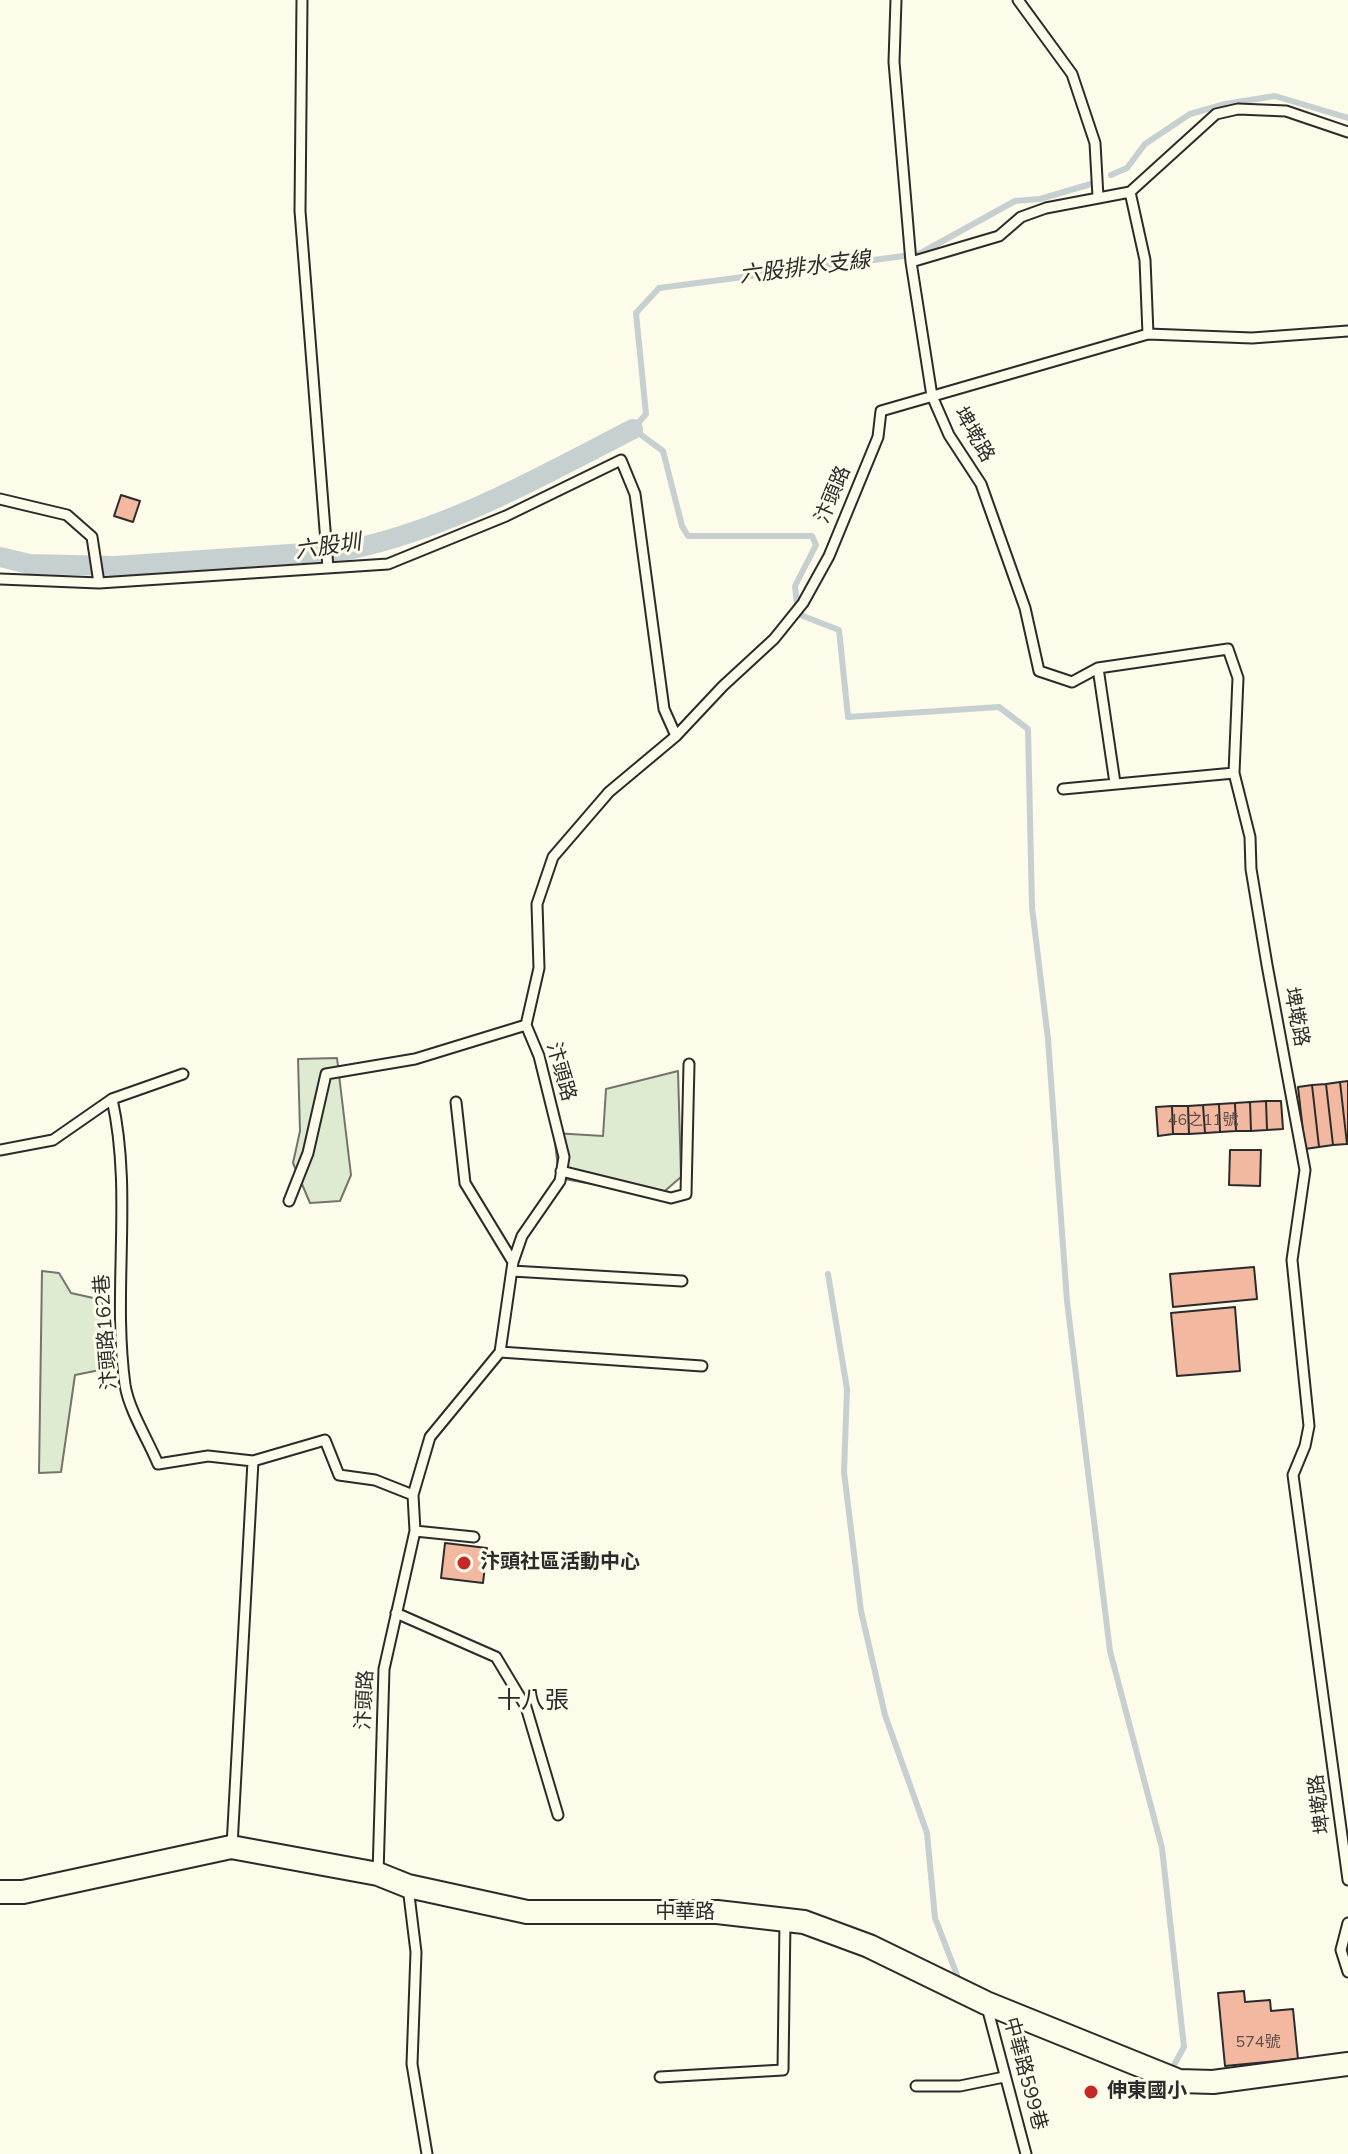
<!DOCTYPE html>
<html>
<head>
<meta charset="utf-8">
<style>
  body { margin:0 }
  canvas { display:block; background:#fdfbea }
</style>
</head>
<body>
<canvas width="1348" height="2154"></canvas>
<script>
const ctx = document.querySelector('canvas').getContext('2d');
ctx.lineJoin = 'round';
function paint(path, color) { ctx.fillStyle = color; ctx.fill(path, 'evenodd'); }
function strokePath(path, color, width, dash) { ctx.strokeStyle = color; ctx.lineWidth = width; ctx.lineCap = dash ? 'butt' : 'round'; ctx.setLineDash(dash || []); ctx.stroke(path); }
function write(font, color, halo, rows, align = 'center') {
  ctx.font = font + ' "Nunito Sans","Noto Sans TC",sans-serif'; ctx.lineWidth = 6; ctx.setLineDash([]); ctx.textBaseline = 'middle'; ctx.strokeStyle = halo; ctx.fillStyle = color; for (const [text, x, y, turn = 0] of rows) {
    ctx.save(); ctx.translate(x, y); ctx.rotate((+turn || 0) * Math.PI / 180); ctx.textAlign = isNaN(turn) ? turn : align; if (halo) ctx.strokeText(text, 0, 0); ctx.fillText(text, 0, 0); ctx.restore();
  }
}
const green = new Path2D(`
  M337 1058 351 1175 340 1201 310 1203 293 1163 300 1131 298 1059Z
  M678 1071 681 1177 659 1196 559 1178 554 1133 603 1136 606 1089Z
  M42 1271 59 1273 71 1293 102 1300 105 1369 75 1375 61 1472 39 1473Z`);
const stream = new Path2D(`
  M1111 175 1127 168 1145 144 1190 114 1225 104 1275 96 1348 118
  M1091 184 1040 199 1015 201 919 254 659 288 636 313 646 414 633 429 663 451 682 526 688 536H812L816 545 795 586 798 614 839 630 848 717 999 707 1028 729 1032 907 1048 1039 1067 1301 1110 1651 1162 1848 1184 2047 1174 2065
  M828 1274 847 1389 844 1472 861 1611 885 1715 927 1833 935 1918 957 1975`);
const canal = new Path2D(`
  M0 557 29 564 115 566 348 550C449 529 542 476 633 429`);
const building = new Path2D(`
  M121 495 140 501 133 522 114 516Z
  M1348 1081V1144H1347L1340 1082Z
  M1340 1082 1347 1144 1333 1145 1326 1084Z
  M1326 1084 1333 1145 1319 1147 1312 1085Z
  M1312 1085 1319 1147 1305 1149 1298 1087Z
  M1266 1101H1281L1283 1129 1267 1130Z
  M1266 1101 1267 1130 1251 1131 1250 1102Z
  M1250 1102 1251 1131H1236L1235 1103Z
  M1235 1103 1236 1131 1220 1132 1219 1104Z
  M1219 1104 1220 1132 1205 1133 1203 1105Z
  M1203 1105 1205 1133 1189 1134 1188 1106Z
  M1172 1106H1188L1189 1134H1173Z
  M1172 1106 1173 1134 1158 1136 1156 1107Z
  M1230 1150H1261L1260 1186 1229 1185Z
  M1254 1267 1257 1299 1173 1307 1170 1274Z
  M1235 1307 1240 1371 1177 1376 1171 1313Z
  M445 1543 487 1548 483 1583 441 1578Z
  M1244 1991 1245 2002 1270 2000 1271 2011 1293 2009 1298 2059 1225 2066 1218 1993Z`);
const service = new Path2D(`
  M302 0 300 211 328 568
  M896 0 894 62 911 262
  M1018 0 1072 74 1095 143 1098 197
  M1348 132 1286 111 1238 109 1216 114 1130 192 1046 208 1021 217 999 236 911 262 932 396 949 435 981 484 1025 608 1039 671 1072 682 1098 668 1228 649 1238 678 1234 773 1250 837 1251 869 1267 965 1305 1170 1292 1260 1309 1426 1305 1446 1293 1475 1348 1880
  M1130 192 1145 260 1148 334 1252 338 1348 331
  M0 499 67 515 92 537 99 583
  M0 579 99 583 388 564 506 516 621 460 635 494 664 709 676 736
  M1098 668 1115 783
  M1063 789 1234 773
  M112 1099C133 1192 112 1290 125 1385 129 1410 148 1440 158 1464L208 1456 253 1461 325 1440 339 1475 375 1480 413 1495
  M456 1102 465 1183 513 1262
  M0 1150 53 1140 112 1099 183 1074
  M561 1171 671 1198 686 1194 689 1064
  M289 1201 308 1153 326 1074 415 1059 526 1025
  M512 1271 682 1281
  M500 1352 702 1366
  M415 1531 474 1537
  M396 1613 496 1657 526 1707 558 1815
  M232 1846 253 1461
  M378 1874 384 1669 415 1531 413 1495 430 1437 500 1352 513 1262 522 1236 560 1181 564 1157 539 1056 526 1025 539 968 537 904 553 857 609 792 676 736 723 686 774 639 803 603 829 556 878 437 881 411 1148 334
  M408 1887 416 1952 412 2064 427 2154
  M1348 1923 1341 1950 1348 1972
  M987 2007 1026 2154
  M660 2077 783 2070 785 1920
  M916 2086H960L1004 2077`);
const tertiary = new Path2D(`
  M0 1892H23L231 1847 378 1874 408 1886 527 1912H717L804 1922 869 1946 986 2003 1179 2081 1213 2082 1348 2064`);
const markers = [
  [464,1563,8,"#c62828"],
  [1091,2092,8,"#c62828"]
];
const numberNames = [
  ["46之11號",1203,1121],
  ["574號",1258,2043]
];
const streetNames = [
  ["埤墘路",973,435,60],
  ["汴頭路",834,495,-67],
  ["埤墘路",1295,1017,79],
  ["汴頭路",560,1072,74],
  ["汴頭路162巷",107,1332,-94],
  ["汴頭路",366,1700,-87],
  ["埤墘路",1321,1804,-97],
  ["中華路",685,1913],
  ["中華路599巷",1024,2074,75]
];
const poiNames = [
  ["汴頭社區活動中心",480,1563],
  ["伸東國小",1107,2092]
];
const waterNames = [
  ["六股排水支線",805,269,-7],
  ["六股圳",328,548,-8]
];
const quarterNames = [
  ["十八張",533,1702]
];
paint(green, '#deebd1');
strokePath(green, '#74746e', 2);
strokePath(stream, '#c7d0d0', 6);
strokePath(canal, '#c7d0d0', 20);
paint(building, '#f2b8a0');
strokePath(building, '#2b2b2b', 2);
strokePath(service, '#2b2b2b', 13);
strokePath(tertiary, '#2b2b2b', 26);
strokePath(service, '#fdfbea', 9);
strokePath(tertiary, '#fdfbea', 22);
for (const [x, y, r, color] of markers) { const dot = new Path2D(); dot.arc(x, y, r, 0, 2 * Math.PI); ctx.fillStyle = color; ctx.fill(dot); strokePath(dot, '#fdfbea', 3); }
write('16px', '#5d4e48', null, numberNames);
write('20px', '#2b2b2b', '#fdfbea', streetNames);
write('bold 20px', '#2b2b2b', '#fdfbea', poiNames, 'left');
write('italic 22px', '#2b2b2b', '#fdfbea', waterNames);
write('24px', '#2b2b2b', '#fdfbea', quarterNames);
</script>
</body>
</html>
